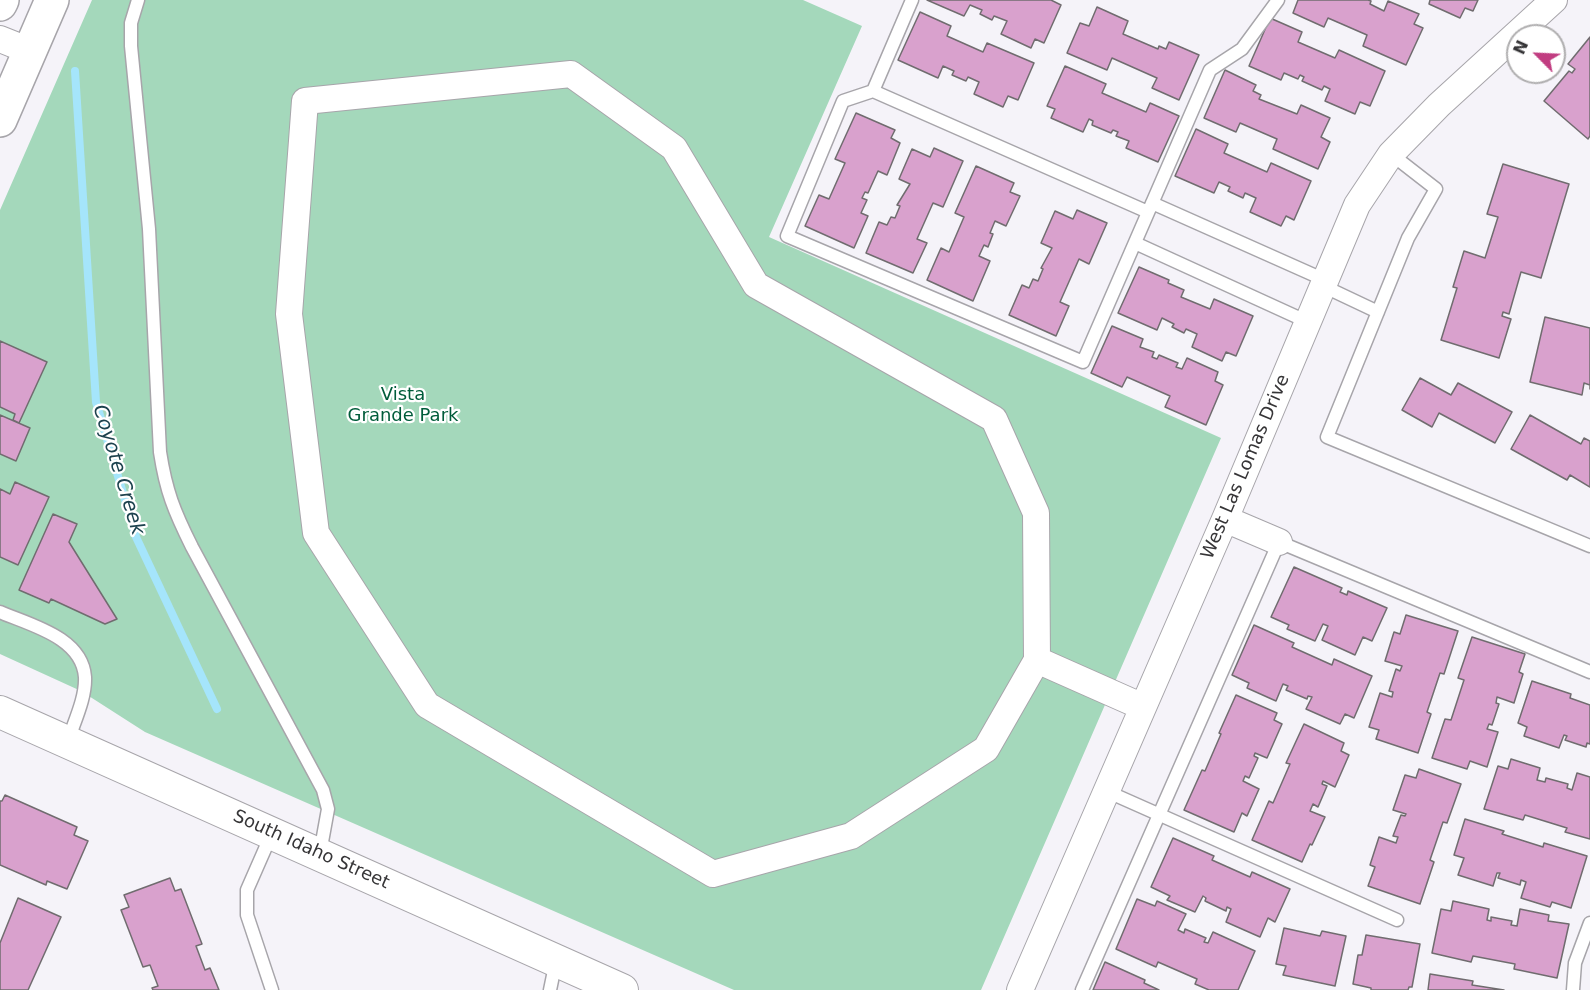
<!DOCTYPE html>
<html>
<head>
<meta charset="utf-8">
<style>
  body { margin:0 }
  #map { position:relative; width:1590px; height:990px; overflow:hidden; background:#f5f3f9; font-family:"DejaVu Sans",sans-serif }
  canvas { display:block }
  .north { position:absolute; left:1506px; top:24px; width:60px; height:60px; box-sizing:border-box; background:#fff; border:2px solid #afaeaf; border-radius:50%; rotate:294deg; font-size:16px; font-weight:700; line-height:24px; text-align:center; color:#363537 }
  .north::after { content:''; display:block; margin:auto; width:21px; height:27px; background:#c13d81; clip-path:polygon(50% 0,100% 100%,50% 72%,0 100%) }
</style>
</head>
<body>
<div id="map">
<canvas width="1590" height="990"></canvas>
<div class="north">N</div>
</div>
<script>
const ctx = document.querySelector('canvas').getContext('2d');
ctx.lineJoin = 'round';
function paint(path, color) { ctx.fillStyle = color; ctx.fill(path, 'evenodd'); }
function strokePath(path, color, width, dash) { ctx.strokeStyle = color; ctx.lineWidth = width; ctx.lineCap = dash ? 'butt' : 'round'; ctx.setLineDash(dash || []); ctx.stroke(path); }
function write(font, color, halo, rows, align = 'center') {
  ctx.font = font + ' "DejaVu Sans",sans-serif'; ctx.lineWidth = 4.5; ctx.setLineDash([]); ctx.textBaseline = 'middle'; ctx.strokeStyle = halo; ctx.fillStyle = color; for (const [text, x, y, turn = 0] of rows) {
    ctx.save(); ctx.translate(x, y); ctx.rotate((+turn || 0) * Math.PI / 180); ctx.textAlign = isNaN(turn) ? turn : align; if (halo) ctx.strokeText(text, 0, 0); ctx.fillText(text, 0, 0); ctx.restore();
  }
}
const green = new Path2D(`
  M92 0H803L862 26 769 237 1221 438 981 990H734L145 732 81 691 0 654V210Z`);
const stream = new Path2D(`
  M75 71 96 402 136 537 217 709`);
const building = new Path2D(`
  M927 0H1051L1061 5 1044 43 1035 39 1031 48 1001 34 1007 21 994 16 992 20 980 14 982 10 970 5 964 16Z
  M1298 0H1368L1371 1 1370 4 1384 11 1388 1 1419 14 1414 24 1423 28 1406 65 1363 46 1367 35 1328 18 1324 27 1293 13Z
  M1430 0H1478L1473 11 1465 8 1460 18 1429 4Z
  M1097 7 1128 21 1123 34 1158 49 1159 46 1166 49 1169 42 1199 55 1179 100 1152 88 1157 78 1112 58 1107 70 1067 53 1080 23 1089 26Z
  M920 12 951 26 947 36 983 52 987 43 1034 63 1018 100 1008 96 1003 107 974 94 979 82 968 77 966 81 952 75 954 71 943 66 938 78 898 60Z
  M1270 18 1302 32 1298 42 1335 58 1339 50 1385 71 1370 106 1360 102 1355 114 1325 101 1330 89 1324 86 1322 90 1302 81 1304 77 1300 75 1298 79 1284 73 1281 80 1249 66Z
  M1590 37V136L1588 139 1544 101 1569 71 1572 73 1575 69 1568 64Z
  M1065 66 1106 84 1102 93 1146 112 1150 103 1179 116 1158 162 1126 148 1129 141 1116 136 1118 132 1113 130 1111 133 1092 125 1093 121 1089 119 1083 132 1051 118 1055 109 1047 106Z
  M1225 70 1256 85 1253 91 1261 95 1259 99 1297 114 1301 105 1330 118 1321 137 1330 142 1318 169 1273 149 1277 139 1240 123 1236 132 1204 118Z
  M856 113 895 130 891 138 900 143 887 175 878 171 868 193 865 192 862 198 867 200 861 213 868 216 854 248 805 226 819 195 829 199 845 163 835 159Z
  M1196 129 1228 144 1224 153 1267 172 1271 163 1311 181 1294 220 1286 216 1281 226 1250 212 1256 198 1245 193 1243 198 1228 191 1230 187 1219 182 1214 193 1175 176Z
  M934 148 963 161 943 207 933 203 917 239 927 243 913 273 866 253 879 222 887 225 891 217 895 218 900 206 897 205 910 184 899 179 912 149 930 157Z
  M1503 164 1569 184 1541 278 1521 272 1509 314 1503 312 1502 316 1511 319 1499 358 1441 340 1457 288 1453 287 1464 251 1485 258 1498 217 1487 214Z
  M976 166 1014 183 1010 192 1020 196 1006 226 995 221 990 233 993 234 988 247 984 245 979 256 990 261 973 301 927 280 941 248 949 252 964 217 955 213Z
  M1077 210 1107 223 1089 264 1079 259 1060 302 1069 306 1056 336 1009 315 1022 285 1029 288 1033 279 1038 281 1043 269 1041 268 1052 248 1041 243 1055 211 1073 219Z
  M1139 267 1169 280 1168 283 1184 290 1181 297 1210 309 1214 299 1253 316 1236 356 1226 352 1222 361 1192 347 1197 334 1186 329 1184 333 1172 327 1174 324 1162 318 1157 330 1118 313Z
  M1545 317 1590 328V389V385L1584 383 1582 395 1530 382Z
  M1112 326 1143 339 1140 347 1154 352 1152 357 1157 359 1159 355 1178 363 1176 367 1182 369 1187 358 1218 372 1215 381 1223 385 1206 425 1165 407 1170 396 1127 377 1122 387 1091 373Z
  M0 341 47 362 19 423 13 420 15 414 0 407Z
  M1420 378 1451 395 1458 383 1512 412 1495 443 1439 413 1432 427 1402 410Z
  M0 415 30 428 16 461 0 454Z
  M1530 415 1581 444 1584 438 1590 441V487L1570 475 1567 480 1511 449Z
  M15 482 49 497 18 565 0 557V489L10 494Z
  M53 514 77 524 69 542 117 619 105 624 51 599 49 603 19 590Z
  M1294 567 1342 588 1340 592 1347 595 1348 591 1387 608 1372 641 1363 637 1355 655 1322 640 1328 626 1323 624 1315 641 1287 629 1289 625 1271 617Z
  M1406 615 1458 631 1444 674 1440 673 1427 712 1431 714 1418 753 1376 739 1379 730 1369 727 1380 693 1392 697 1393 692 1389 691 1396 669 1400 671 1402 666 1385 661 1394 632 1400 634Z
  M1254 625 1294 643 1292 647 1332 665 1334 659 1372 676 1354 718 1345 714 1340 724 1306 709 1312 697 1308 696 1307 699 1286 690 1288 686 1283 684 1276 701 1247 688 1249 683 1232 675Z
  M1472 637 1525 654 1519 672 1523 674 1514 703 1497 697 1496 703 1499 704 1492 725 1489 724 1487 729 1498 732 1487 767 1470 761 1467 769 1432 758 1445 719 1451 720 1464 680 1458 678Z
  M1532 681 1571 694 1570 698 1590 705V744L1587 743 1586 747 1565 740 1567 736 1564 735 1559 748 1524 736 1527 727 1518 723Z
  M1236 695 1277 713 1274 720 1282 724 1267 758 1255 753 1254 756 1258 758 1249 778 1245 776 1243 781 1259 789 1247 816 1242 813 1234 832 1184 810 1202 770 1205 771 1221 734 1219 733Z
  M1304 724 1344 743 1341 751 1349 755 1335 787 1323 781 1322 784 1327 786 1318 807 1313 804 1310 811 1325 817 1312 845 1310 844 1302 862 1252 840 1269 801 1273 803 1290 764 1286 763Z
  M1511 759 1540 768 1537 780 1545 782 1546 778 1568 784 1567 788 1572 790 1577 773 1590 777V839L1565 832 1567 828 1525 815 1523 820 1484 809 1498 766 1508 769Z
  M1419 769 1461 784 1447 823 1443 822 1430 860 1434 862 1420 904 1368 886 1375 867 1370 865 1379 837 1396 843 1398 837 1393 836 1401 815 1405 816 1406 814 1393 810 1405 775 1416 778Z
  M5 795 77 827 74 835 88 841 67 889 47 881 46 885 0 865V801H2Z
  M1465 819 1504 831 1502 834 1543 847 1544 843 1587 856 1571 908 1552 902 1550 907 1521 898 1526 882 1521 880 1520 885 1498 878 1500 873H1497L1493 886 1458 875 1464 858 1454 855Z
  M1173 838 1214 856 1212 860 1250 877 1252 872 1290 889 1275 922 1268 918 1260 937 1226 922 1231 909 1227 907 1226 911 1205 901 1206 898 1203 896 1195 912 1167 900 1170 896 1151 887Z
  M170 878 175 891 181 889 202 944 196 946 205 970 210 968 219 990H153L152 988 158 986 150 965 143 967 121 910 129 907 124 895Z
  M18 898 61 917 28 990H0V943Z
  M1137 899 1155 906 1157 901 1186 914 1178 930 1184 933 1185 929 1206 938 1204 942 1208 943 1213 932 1255 951 1238 990H1209L1195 984 1197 979 1158 962 1156 967 1116 949Z
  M1453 901 1489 909 1487 920 1491 921V917L1512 921 1511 925 1517 926 1520 909 1549 915 1548 921 1569 924 1557 978 1514 969 1515 964 1473 956 1471 962 1432 953 1441 909 1451 911Z
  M1284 928 1320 936 1322 931 1346 936 1335 986 1283 975 1286 966 1276 964Z
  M1366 935 1420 944 1412 987H1409L1408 990H1371V988L1353 984 1358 955H1362Z
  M1105 962 1145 980 1144 983 1159 990H1093Z
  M1430 974 1473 981 1472 985 1504 990H1428Z`);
const service = new Path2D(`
  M138 0 131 23V46L149 229 160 452C166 491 174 511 192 547L323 790 328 809 320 853
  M912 0 873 91 843 101 787 236 1083 362 1210 70 1242 49 1278 0
  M873 91 1148 212
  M1391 154 1436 189 1408 238 1327 437 1590 546
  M1152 203 1325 280
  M1135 243 1308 322
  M1323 286 1378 312
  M0 612C30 625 82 637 85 677 86 698 74 722 68 741
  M1106 791 1397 920
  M272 990 247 915V890L272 833
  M550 990 556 961
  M1082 990 1279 542 1590 672
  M1573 990 1575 963 1590 923`);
const minor = new Path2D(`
  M0 39 30 51
  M571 74 674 148 756 285 994 419 1036 513 1037 660 986 749 851 836 713 874 427 705 316 533 289 314 305 101Z
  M1225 519 1279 542
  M1037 660 1143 707
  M1020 990 1225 519 1357 205 1391 154 1439 105 1554 0`);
const tertiary = new Path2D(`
  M0 712 622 990`);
const secondary = new Path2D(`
  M0 4 2 0
  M0 120 52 0`);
const parkNames = [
  ["Vista",403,395],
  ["Grande Park",403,416]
];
const streetNames = [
  ["West Las Lomas Drive",1246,467,-67],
  ["South Idaho Street",311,850,24]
];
const waterNames = [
  ["Coyote Creek",118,470,73]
];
paint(green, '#a4d8bb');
strokePath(stream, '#a5e5fb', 8);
paint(building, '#d9a1cd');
strokePath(building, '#706c6f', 1.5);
strokePath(service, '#a7a5aa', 15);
strokePath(minor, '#a7a5aa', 28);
strokePath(tertiary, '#a7a5aa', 34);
strokePath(secondary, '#a7a5aa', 36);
strokePath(service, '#fff', 12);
strokePath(minor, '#fff', 26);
strokePath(tertiary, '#fff', 32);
strokePath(secondary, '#fff', 33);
write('18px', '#005c3a', '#fff', parkNames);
write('18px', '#363537', '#fff', streetNames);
write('italic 20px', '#1c424e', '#fff', waterNames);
</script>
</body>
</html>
